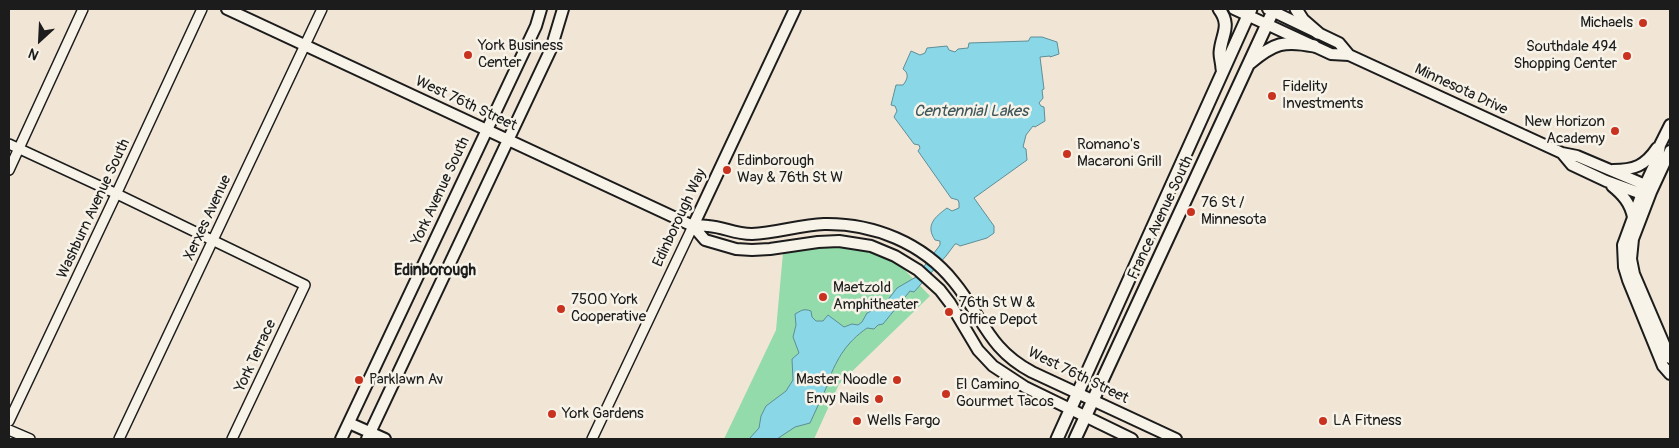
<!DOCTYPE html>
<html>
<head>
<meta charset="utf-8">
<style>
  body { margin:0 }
  #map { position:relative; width:1679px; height:448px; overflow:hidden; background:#f1e5d6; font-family:Pangolin,sans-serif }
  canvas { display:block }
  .frame { position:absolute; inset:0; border:10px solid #1c1c1c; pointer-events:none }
  .north { position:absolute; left:15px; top:15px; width:50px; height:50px; -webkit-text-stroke:4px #f7f3e8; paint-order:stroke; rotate:205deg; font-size:14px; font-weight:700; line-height:20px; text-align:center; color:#1c1c1c }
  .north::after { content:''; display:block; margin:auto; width:18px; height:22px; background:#1c1c1c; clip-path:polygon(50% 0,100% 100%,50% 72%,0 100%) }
</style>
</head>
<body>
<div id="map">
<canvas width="1679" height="448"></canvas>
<div class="frame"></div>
<div class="north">N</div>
</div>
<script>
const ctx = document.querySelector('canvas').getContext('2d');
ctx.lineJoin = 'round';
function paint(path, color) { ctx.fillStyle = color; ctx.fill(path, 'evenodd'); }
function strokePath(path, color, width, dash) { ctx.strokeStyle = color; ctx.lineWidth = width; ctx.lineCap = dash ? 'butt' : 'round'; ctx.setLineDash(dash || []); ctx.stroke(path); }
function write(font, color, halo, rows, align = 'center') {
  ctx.font = font + ' Pangolin,sans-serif'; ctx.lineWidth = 5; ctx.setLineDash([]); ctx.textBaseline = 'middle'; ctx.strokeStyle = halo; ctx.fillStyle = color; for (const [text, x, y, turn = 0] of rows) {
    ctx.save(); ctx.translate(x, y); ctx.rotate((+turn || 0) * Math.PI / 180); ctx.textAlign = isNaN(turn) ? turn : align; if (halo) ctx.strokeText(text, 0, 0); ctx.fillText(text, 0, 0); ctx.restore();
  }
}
const green = new Path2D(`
  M849 245 894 259 930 296 839 384 814 439H724L776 330 783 253Z`);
const water = new Path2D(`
  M1031 37H1042L1057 42 1059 54 1050 57V56L1040 57 1044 89 1042 90 1043 98 1039 103 1041 106 1044 107 1045 121 1035 127 1033 126 1026 135 1023 147 1026 149 1027 160 974 198 994 226V233L987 238 960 246 957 244H955L946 256 914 292 910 291 883 324 878 325 874 329 867 328C846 343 838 357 828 381L824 382 827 386 810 423 795 427 777 439H749L759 428 761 416 766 406 786 391 793 380 792 359 799 353 793 337 796 325 795 314C801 311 803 308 811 311L812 317 816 321H823L828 315 844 327 852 324 858 325 862 322 867 313 884 305 897 288 916 277 940 245V241L935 240C925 225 935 217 947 208L952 211 959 208V203L958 200 951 198 918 151 920 148 919 145 914 144 894 117 897 111 895 106 891 105 896 85H903C907 80 910 74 903 69L911 51 920 55 925 53 927 48 947 46 949 50 955 52 958 49 968 48 969 43 1028 41Z`);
const minor = new Path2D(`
  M9 144 117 194 305 285 232 439
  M9 170 83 9
  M9 421 113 201 202 9
  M9 430 30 439
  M119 439 322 9
  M592 439 693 226`);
const tertiary = new Path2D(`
  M227 9 693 226 705 240 736 249 752 250 770 249 818 242 839 241 871 246 895 256 918 270 940 290 950 303 978 350 993 366 1025 387 1132 439
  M1234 9 1331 54 1349 55 1562 153 1577 156 1636 181 1645 185 1651 192
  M1268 9 1339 43 1349 55
  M1670 125 1660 145 1658 157 1645 185 1623 245 1624 267 1628 280 1663 366 1670 374
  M1670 151 1651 192 1633 239 1631 259 1634 274 1670 358
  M1562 153 1572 165 1606 181 1642 194 1648 192
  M1613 170C1634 170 1645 166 1657 148
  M1612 186C1623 195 1630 203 1633 217
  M693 226C697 226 703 225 708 226 724 227 734 234 752 234 776 233 800 225 824 224 873 223 923 243 954 282 983 317 988 349 1032 372L1176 439
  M693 226 795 9
  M349 423 385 439
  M341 439 536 26 541 9
  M367 439 551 49 563 9`);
const secondary = new Path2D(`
  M1219 9C1232 26 1221 35 1220 53 1220 58 1222 64 1222 69
  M1296 9 1303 20 1318 33
  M1250 63C1274 43 1284 40 1314 46
  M1057 439 1251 9
  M1075 439 1274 9`);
const markers = [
  [1643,23,5,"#c8321e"],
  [468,55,5,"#c8321e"],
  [1627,56,5,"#c8321e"],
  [1272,96,5,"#c8321e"],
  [1615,131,5,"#c8321e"],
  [1067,154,5,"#c8321e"],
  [727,170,5,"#c8321e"],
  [1191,212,5,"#c8321e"],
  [823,297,5,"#c8321e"],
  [561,309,5,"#c8321e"],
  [949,312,5,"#c8321e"],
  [359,380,5,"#c8321e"],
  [897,380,5,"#c8321e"],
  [946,394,5,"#c8321e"],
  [879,399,5,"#c8321e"],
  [552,414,5,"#c8321e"],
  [857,421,5,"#c8321e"],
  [1323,421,5,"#c8321e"]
];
const poiNames = [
  ["Michaels",1633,23,"right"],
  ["York Business",478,46],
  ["Center",478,63],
  ["Southdale 494",1617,47,"right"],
  ["Shopping Center",1617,64,"right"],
  ["Fidelity",1282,87],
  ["Investments",1282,104],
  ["New Horizon",1605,122,"right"],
  ["Academy",1605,139,"right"],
  ["Romano's",1077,145],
  ["Macaroni Grill",1077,162],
  ["Edinborough",737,161],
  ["Way & 76th St W",737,178],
  ["76 St /",1201,203],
  ["Minnesota",1201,220],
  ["Maetzold",833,288],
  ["Amphitheater",833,305],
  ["7500 York",571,300],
  ["Cooperative",571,317],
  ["76th St W &",959,303],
  ["Office Depot",959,320],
  ["Parklawn Av",369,380],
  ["Master Noodle",887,380,"right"],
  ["El Camino",956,385],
  ["Gourmet Tacos",956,402],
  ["Envy Nails",869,399,"right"],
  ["York Gardens",562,414],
  ["Wells Fargo",867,421],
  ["LA Fitness",1333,421]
];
const streetNames = [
  ["Minnesota Drive",1461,90,25],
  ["West 76th Street",466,104,25],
  ["York Avenue South",441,191,-65],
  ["Washburn Avenue South",94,209,-65],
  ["Xerxes Avenue",208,218,-65],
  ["Edinborough Way",680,218,-65],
  ["France Avenue South",1161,218,-65],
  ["York Terrace",256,356,-65],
  ["West 76th Street",1078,376,26]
];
const waterNames = [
  ["Centennial Lakes",971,112]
];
const neighbourhoodNames = [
  ["Edinborough",435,271]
];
paint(green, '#93dbaa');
paint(water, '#8ad8e7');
strokePath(water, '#5e8d96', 1);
strokePath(minor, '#1c1c1c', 12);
strokePath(tertiary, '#1c1c1c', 14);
strokePath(secondary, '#1c1c1c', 15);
strokePath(minor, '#f7f3e8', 9);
strokePath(tertiary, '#f7f3e8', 10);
strokePath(secondary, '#f7f3e8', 11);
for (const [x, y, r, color] of markers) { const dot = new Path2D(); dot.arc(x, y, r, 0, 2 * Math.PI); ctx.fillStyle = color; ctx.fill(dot); strokePath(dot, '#f7f3e8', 2); }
write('15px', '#1c1c1c', '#f7f3e8', poiNames, 'left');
write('15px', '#1c1c1c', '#f7f3e8', streetNames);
write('italic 16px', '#3d5459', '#f7f3e8', waterNames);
write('bold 16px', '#1c1c1c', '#f7f3e8', neighbourhoodNames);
</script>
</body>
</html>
